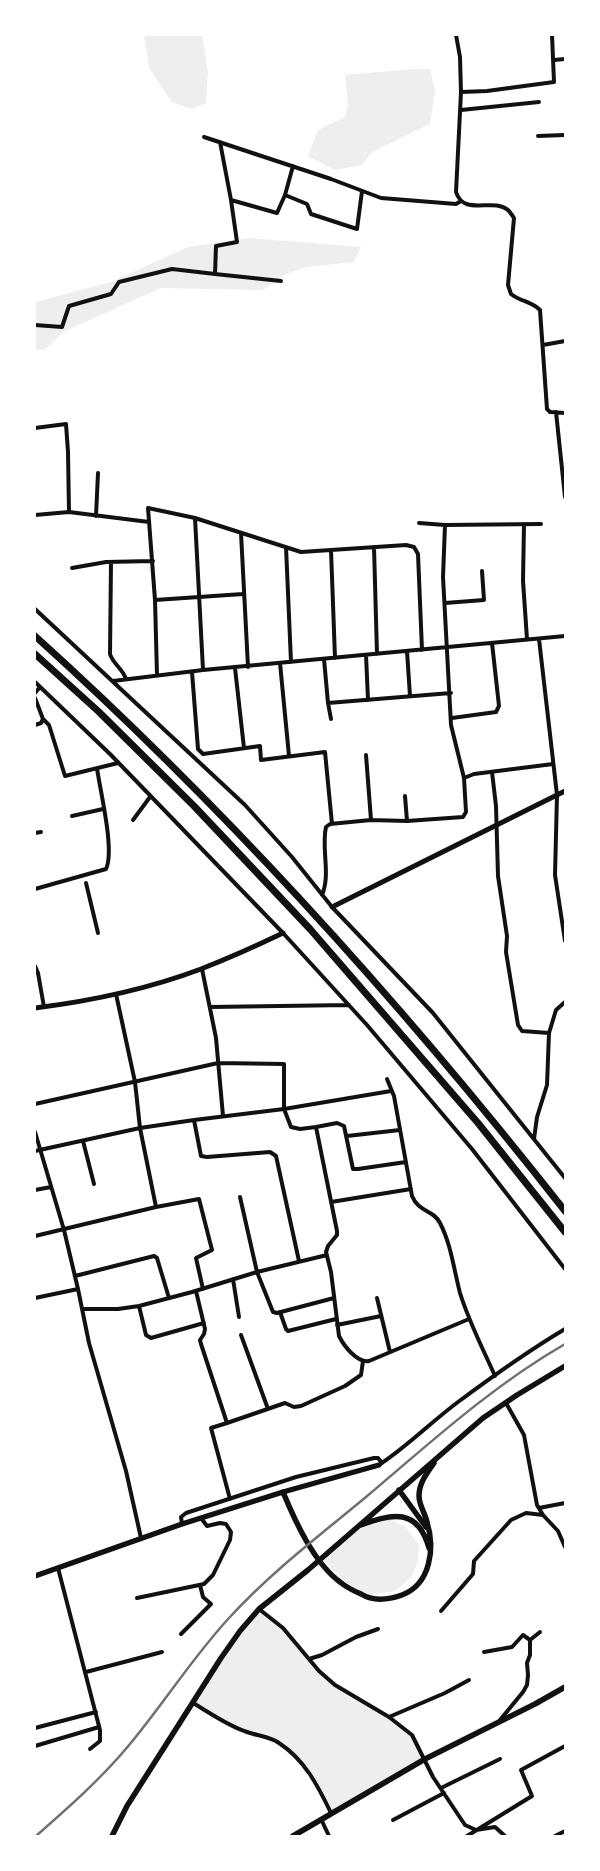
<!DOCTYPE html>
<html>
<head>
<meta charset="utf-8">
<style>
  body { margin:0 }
  #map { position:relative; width:600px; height:1871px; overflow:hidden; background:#fff; font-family:Barlow,sans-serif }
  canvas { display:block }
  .frame { position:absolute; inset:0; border:36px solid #fff; pointer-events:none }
</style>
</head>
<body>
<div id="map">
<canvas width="600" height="1871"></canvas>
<div class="frame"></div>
</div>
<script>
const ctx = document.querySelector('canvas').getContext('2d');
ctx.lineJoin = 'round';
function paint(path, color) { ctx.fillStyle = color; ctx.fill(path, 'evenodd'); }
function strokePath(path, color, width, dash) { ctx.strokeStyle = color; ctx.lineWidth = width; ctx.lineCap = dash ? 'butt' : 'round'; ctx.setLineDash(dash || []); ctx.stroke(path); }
const green = new Path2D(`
  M144 35H202L208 72 206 103 192 109 172 102 149 68Z
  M414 69H430L435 91 430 124 372 152 362 165 334 170 308 156 318 130 345 117 348 105 345 75Z
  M249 238 361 247 354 262 307 267 286 274 263 290 161 288 65 331 45 349 35 350V302L111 282 188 247Z
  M388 1519 405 1526 419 1545 418 1561 415 1569 411 1577 395 1591 372 1595 366 1594 339 1578 323 1559 359 1529Z
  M259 1609 283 1628 319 1671 335 1685 389 1717 412 1735 425 1759 331 1813 305 1767 278 1742 246 1732 193 1703Z`);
const minor = new Path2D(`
  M456 35 460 57 461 92 456 192C464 217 493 197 508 210 510 212 512 215 514 218L508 285 511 294C521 302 531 301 540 310L547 409 550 412 565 413
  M554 60 565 59
  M461 92 487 91 554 82 552 35
  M461 110 539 102
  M538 136 565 135
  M204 137 331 179 381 198 456 204 461 201
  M220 142 231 200 277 213 285 195
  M293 166 285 195 307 204 311 214 357 229 362 191
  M231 200 237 242 216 246 215 274 281 281
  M35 325 62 327 69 306 111 294 119 282 172 269 215 274
  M543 345 565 341
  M556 412 565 497
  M35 428 66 424 68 452 69 512
  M35 515 69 512 149 522
  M96 516 98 473
  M195 518 203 670
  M419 523 445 525 541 524
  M524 524 523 581 527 639
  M445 525 443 577 451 725 464 778
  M241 533 248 667
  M286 547 291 662
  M374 547 377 654
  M331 550 335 658
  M111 562 110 654C113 664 123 669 126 679
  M72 568 106 562 153 561
  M155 600 243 594
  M445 603 484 600 482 571
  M35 609 245 805 292 857 332 907 433 1013 565 1178
  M539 639 557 795 555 875 565 941
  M407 651 410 696
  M366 655 368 700
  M324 659 328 703 451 693
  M280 663 289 756
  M235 668 244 748
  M192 672 198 749 203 754 260 746 261 760 325 752 332 824
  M157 675 155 600 148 508 195 518 301 552 406 545 414 547 418 554 422 650
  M113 681 203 670 565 636
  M35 682 111 755 283 933 367 1025 472 1149 565 1269
  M35 693 40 687
  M35 698 43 719 41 723 35 725
  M328 703 331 719
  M452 718 496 712 499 706 492 643
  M43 719 49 725 65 776 118 763
  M366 755 371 820
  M492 772 496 806 498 876 507 936 506 952 518 1025 522 1031 549 1033
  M405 796 407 821
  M72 816 103 809
  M133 820 150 797
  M35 833 41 832
  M86 883 98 933
  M35 889 106 869C115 850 100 791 97 768
  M322 895C331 874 321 848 326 827L330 824 371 820 407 821 463 817 466 812 464 778 474 774 553 764
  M35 966 38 973 44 1007
  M202 969 216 1038 223 1116
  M210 1007 349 1005
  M387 1079 394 1096 412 1196C419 1213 433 1209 440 1223 451 1244 454 1270 460 1293 469 1322 483 1349 495 1376
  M35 1104 218 1063 284 1064V1109L291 1127 300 1129 316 1127 337 1231V1235L328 1246 326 1252 331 1272 339 1336C344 1346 357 1363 369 1361L469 1319
  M194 1120 201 1156 207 1157 270 1152 276 1156 299 1261
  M316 1127 337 1123 344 1126 353 1169H358L406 1162
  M35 1132 64 1230 78 1289
  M347 1136 400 1130
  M534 1139 537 1117 547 1085 549 1033 556 1010 565 1002
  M83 1141 94 1184
  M35 1151 140 1128 194 1120 284 1109 391 1091
  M35 1190 51 1187
  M240 1197 257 1272 273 1312 277 1313 334 1298
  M331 1202 411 1189
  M156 1207 199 1199 212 1250 196 1258 203 1289
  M35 1236 156 1207 140 1128 135 1082 116 994
  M75 1276 154 1256 157 1258 169 1298
  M233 1279 239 1317
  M196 1291 205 1329 204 1334 200 1340 201 1344 227 1423 211 1428 230 1499
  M35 1298 78 1289 89 1343 126 1471 141 1538
  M377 1298 390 1352
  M139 1306 146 1335 151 1338 204 1323
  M82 1309H118L139 1306 192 1292 257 1272 327 1255
  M280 1312 286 1329 288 1331 336 1319
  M337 1325 381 1316
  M241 1335 268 1409
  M506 1403 524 1435 537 1505 543 1515
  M227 1423 285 1403 294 1407 301 1406 345 1386 361 1375 363 1361
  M379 1465C408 1446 431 1422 458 1402 493 1376 528 1351 565 1329
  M539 1508 565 1503
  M182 1524 181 1517 186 1513 296 1477 374 1458H378L382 1463
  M58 1568 100 1730V1741L90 1749
  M137 1598 204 1584 213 1575 230 1540 231 1532 226 1524 220 1523 207 1526 201 1518
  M259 1609 283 1628 319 1671 335 1685 389 1717 412 1735 433 1777 465 1825 476 1830 495 1827 505 1836
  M441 1611 473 1574 474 1561 511 1520 526 1513 543 1515 558 1531 565 1547
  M181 1634 211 1604 203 1597 200 1585
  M484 1652 512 1647 523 1635 530 1640
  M309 1659 322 1655 356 1637 378 1629
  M86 1672 162 1652
  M193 1703C210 1713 228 1726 247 1732 258 1736 269 1736 279 1743 305 1760 318 1786 331 1813
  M389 1717 445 1693 469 1680
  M500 1720 523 1692 527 1685 528 1675 527 1663 530 1655V1640L540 1632
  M35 1728 96 1712
  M35 1746 99 1727
  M441 1788 500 1759
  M321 1819 329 1836
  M393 1820 444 1793
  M467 1836 532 1796 521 1770 565 1746
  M555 1836 565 1831`);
const tertiary = new Path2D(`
  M332 907 565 791
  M35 1008C91 1001 148 989 201 969 229 958 256 946 283 933
  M283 1492 379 1465`);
const secondary = new Path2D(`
  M399 1490 426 1527
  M361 1525C392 1513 418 1508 429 1548
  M35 1576 182 1524 283 1492C295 1521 314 1563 340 1582 346 1587 354 1591 361 1594 374 1602 388 1600 402 1595 431 1584 435 1548 427 1522 425 1513 419 1505 419 1496 419 1483 427 1473 434 1463
  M112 1836 127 1806 221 1658 240 1631 259 1609 308 1570 483 1418 517 1395 565 1366
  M293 1836 425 1759 535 1704 565 1687`);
const motorway = new Path2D(`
  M35 636C229 811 404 1006 565 1211
  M35 654 98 711 194 806 310 929 478 1123 565 1232`);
const rail = new Path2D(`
  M36 1836C69 1807 102 1778 130 1744 164 1703 193 1657 229 1618 270 1573 319 1536 366 1497 430 1443 492 1386 565 1344`);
paint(green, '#eee');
strokePath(minor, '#111', 4);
strokePath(tertiary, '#111', 5);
strokePath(secondary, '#111', 5.5);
strokePath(motorway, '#111', 7);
strokePath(rail, '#707070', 2.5);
</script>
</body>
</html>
